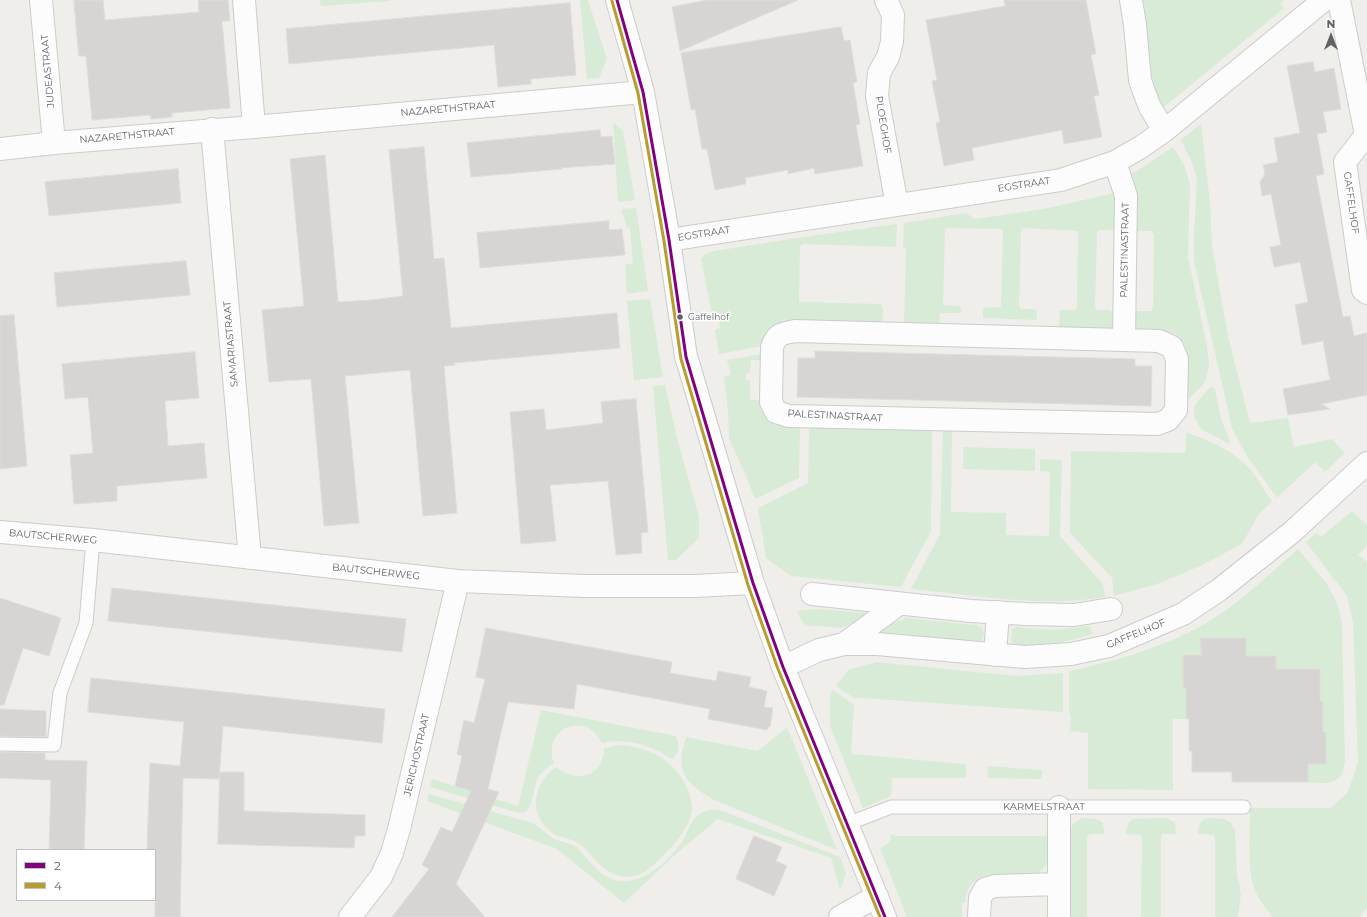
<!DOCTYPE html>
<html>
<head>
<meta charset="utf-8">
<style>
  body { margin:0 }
  #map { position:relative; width:1367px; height:917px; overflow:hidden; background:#efeeea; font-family:Montserrat,sans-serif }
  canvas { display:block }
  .legend { position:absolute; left:16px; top:849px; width:140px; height:52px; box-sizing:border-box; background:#fff; border:1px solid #bfc1c3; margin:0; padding:5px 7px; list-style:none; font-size:12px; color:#5f6368 }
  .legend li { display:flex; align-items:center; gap:8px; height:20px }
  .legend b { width:20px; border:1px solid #bfc1c3 }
  .north { position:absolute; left:1311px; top:16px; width:40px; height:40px; -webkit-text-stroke:3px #fff; paint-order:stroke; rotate:0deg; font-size:11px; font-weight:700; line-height:16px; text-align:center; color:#5f6368 }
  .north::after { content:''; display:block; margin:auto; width:14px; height:18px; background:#5f6368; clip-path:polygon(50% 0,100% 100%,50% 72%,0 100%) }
</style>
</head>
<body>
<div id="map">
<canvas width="1367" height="917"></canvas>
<ul class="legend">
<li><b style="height:5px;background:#800080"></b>2</li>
<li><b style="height:5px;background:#b79d2f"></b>4</li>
</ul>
<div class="north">N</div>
</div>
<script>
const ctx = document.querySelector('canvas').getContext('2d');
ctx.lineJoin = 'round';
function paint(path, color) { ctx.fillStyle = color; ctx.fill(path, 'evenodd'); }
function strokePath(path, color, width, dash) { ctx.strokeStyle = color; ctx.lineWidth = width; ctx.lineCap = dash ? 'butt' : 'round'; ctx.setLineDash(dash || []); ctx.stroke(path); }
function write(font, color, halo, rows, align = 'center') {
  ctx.font = font + ' Montserrat,sans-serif'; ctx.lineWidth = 3; ctx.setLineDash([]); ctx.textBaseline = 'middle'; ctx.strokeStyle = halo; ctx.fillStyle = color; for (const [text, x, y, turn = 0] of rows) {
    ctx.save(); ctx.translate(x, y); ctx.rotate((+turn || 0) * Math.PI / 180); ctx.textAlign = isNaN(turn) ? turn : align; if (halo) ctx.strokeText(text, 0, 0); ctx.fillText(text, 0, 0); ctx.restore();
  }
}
const green = new Path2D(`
  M320 0H390V1L321 6Z
  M580 0H588L607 59 599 78 587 79Z
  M1136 0H1284L1280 3 1284 8 1158 112 1150 95Z
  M613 122 623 131 635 200 618 202Z
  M1201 124 1210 203 1212 246 1228 336 1250 423 1288 418 1294 447 1332 439 1345 453 1325 472 1315 462 1277 498 1247 456 1232 428 1194 261V234L1197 180 1193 165 1181 140Z
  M1173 147 1184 165 1190 184 1188 258 1206 341 1209 365 1206 380 1202 386 1187 400C1187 380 1196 339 1170 332 1159 329 1147 330 1136 329L1135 328V312L1137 311H1151L1153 308 1154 234 1151 231H1136L1132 174Z
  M1115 193V230H1099L1097 233 1095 308 1096 310H1110L1112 312 1113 326 1112 329 1061 328 1059 326 1060 310H1075L1077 307 1078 231 1023 228 1021 232 1019 306 1021 309H1035L1037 312V320L983 318V308L999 307 1001 306 1003 231 1001 229 947 228 945 230 943 305 960 306 961 308V313H940L939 324 904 323 906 249 905 247H903L904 223 966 213 975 219 1043 209Z
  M636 208 648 291 627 294 625 265 633 263 630 228 627 227 621 209Z
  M897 224 896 247 803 244 800 246 799 302 881 304C884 308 883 318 881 323L784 321C771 325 764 333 762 346L719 354 715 330 720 328 718 317 713 319 701 259 704 255 714 251 817 235Z
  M650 299 663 377 634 380 627 301Z
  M762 354V360H751L750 373 746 374V380H750V400H761L800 426 799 478 755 499 746 476 729 438 728 410 724 377 731 375 727 360Z
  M665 385 677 438 699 517V538L676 560H668L653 386Z
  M1212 387 1215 389 1221 418 1230 442 1228 443 1202 430 1198 424 1194 416 1195 405 1208 389Z
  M809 426 932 430 931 531 901 587 791 576 766 558 758 508 808 483Z
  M943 430H952L951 512 1006 513V535L1049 536 1050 472 1040 471V459L1062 460 1060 536 1103 584 1105 597C1041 608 974 595 911 589L940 534Z
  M1186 433C1209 439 1233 451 1250 469 1258 479 1265 491 1272 502L1259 514 1242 544 1200 566 1181 574 1157 584 1114 596 1112 578 1070 533 1071 451 1183 453 1186 451Z
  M963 447 1034 449 1035 448V471L963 469Z
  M1352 511 1367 525V545L1358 555 1367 562V908L1360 917H1272C1266 908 1258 899 1254 888 1247 866 1250 832 1250 808H1331L1348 792 1358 762 1353 622 1347 596 1306 542 1316 533 1321 537Z
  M1298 549 1327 584 1335 599 1339 610 1342 624 1345 761C1344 765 1344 770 1342 774 1336 786 1319 783 1308 782V764H1326V732H1323L1322 701H1320L1276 669V656H1246V638H1202L1201 655H1183V688H1186V719H1173V790L1087 789 1088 787V733L1070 731 1071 715 1069 712V671C1120 660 1172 645 1216 617 1246 597 1272 572 1298 549Z
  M816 609 869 613 871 616 840 628 806 625 803 623 797 611Z
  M906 618 976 625 982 628 984 634 981 641 974 642 880 632 878 631 879 629Z
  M1090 626 1093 634C1068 641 1038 650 1012 644L1011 639 1012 629 1016 627 1055 630Z
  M876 662 1016 676 1063 673V712L863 698H856L855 699 836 686 848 670Z
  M833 690 854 705 851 754 965 764 966 765V776L965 778H892L891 796 863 808 830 726V695Z
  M541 710 676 736C680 743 679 755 672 759 667 757 663 753 658 751 640 742 622 739 602 743 586 709 541 729 554 763 548 767 543 771 539 776 532 786 535 814 519 813L430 787 432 779 518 806Z
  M787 727 837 850 712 799C684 782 675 770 686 737L758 751Z
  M619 745C649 747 675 760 687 788 690 796 693 804 692 812 689 827 675 844 664 855 657 862 645 873 635 876 629 878 623 877 617 875 599 870 593 853 578 843 570 838 560 838 553 833 527 816 533 783 556 767 576 784 604 777 604 748Z
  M988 766 1042 770V777L1040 779 989 778 987 777Z
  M429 794 533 823 554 839 573 845 577 847C584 855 597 871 605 876 634 893 666 865 682 842 687 834 690 822 697 816 704 810 712 808 720 810L840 857 846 874 840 889 831 858 718 819 678 852 624 903 557 849 427 801Z
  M1082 818 1096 819 1102 822 1104 829V834H1090L1087 837V917H1070V830L1073 824Z
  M1166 818 1175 822 1176 834H1163L1161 836V917H1141L1142 837 1140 835 1127 834 1126 833C1127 827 1127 822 1133 819Z
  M1209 818 1223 819 1230 822 1235 830 1237 873 1241 894 1238 917H1215V837L1213 835 1200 834H1198C1198 826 1200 819 1209 818Z
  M891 834 896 836H1046L1048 838C1048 853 1051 867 1036 874 1010 878 968 862 965 903H962V917H907L880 848C886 845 892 843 891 834Z`);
const building = new Path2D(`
  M74 0H103L105 20 199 12 198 0H228L230 21H222L230 108 172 113V117L151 119 150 115 92 120 86 56H79Z
  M708 0H798L680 51 672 7Z
  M1004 0H1086L1096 54 1091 55 1099 95 1094 96 1102 137 1064 144 1062 130 972 148 974 160 944 166 936 123 940 122 932 81 937 80 926 20 1005 6Z
  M570 3 576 75 531 79V84L498 87 494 45 289 64 286 29Z
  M841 27 844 41 850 40 857 82 853 83 860 124 856 125 863 166 815 174 814 168 788 174V170L745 178 746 184 715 190 707 149H702L695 109 691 110 681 53Z
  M1313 62 1315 72 1334 68 1341 109 1323 112 1327 132 1317 134 1324 174 1316 176 1343 317 1350 316 1354 336 1367 333V395L1321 404 1330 409 1288 415 1283 389 1330 380 1323 341 1302 345 1295 305 1308 302 1300 262 1274 267 1270 247 1281 245 1271 194 1262 196 1260 182 1265 174 1263 165 1278 162 1274 138 1300 133 1287 66Z
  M600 130 601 137 612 136 615 164 561 168 562 169 471 177 467 143Z
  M424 147 434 259 444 258 451 328 617 313 620 348 454 363 455 365 444 366 457 513 423 516 410 370 345 376 359 523 324 526 311 379 269 382 262 310 304 306 290 159 325 155 338 302 372 300 403 296 389 150Z
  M178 169 181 203 49 216 45 182Z
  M609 221V230L622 229 625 254 624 255 480 268 477 233Z
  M186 261 190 295 57 307 54 273Z
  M14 315 27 466 0 469V316Z
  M815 351 1135 359V366H1152L1151 406 797 397 798 358H815Z
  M195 352 199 398 165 401 168 446 204 443 207 478 117 486V501L74 504 70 455 93 453 88 397 65 399 62 364Z
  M636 399 648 532 641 533 642 553 616 555 608 481 550 485 556 541 521 544 510 412 544 409 546 430 603 423 601 402Z
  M112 588 406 619 402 652 108 621Z
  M0 598 61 618 49 656 23 648 4 705H0Z
  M486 628 672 662 670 673 716 681 718 671 751 677 749 687 767 691 764 707 773 708 770 727H768L767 730 708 719 710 709 577 684 574 709 508 702 488 789 499 792 456 884 485 917H392L429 869 422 865 441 827 452 832 471 791 455 786 462 756 457 754 464 720 474 723 485 679 476 677Z
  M1201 638H1246V656H1276V669H1320V701H1323V732H1326V764H1308V782H1232V772H1192V751H1189V719H1186V688H1183V655H1201Z
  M91 678 385 709 382 743 223 726 219 779 183 778 180 917H155V850H147L150 763 180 766 184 722 88 712Z
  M0 709 46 711V737L0 736Z
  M0 752 45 753V760L87 761 84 850H49L51 780 0 778Z
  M220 772H244V811L365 815V836H355L354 848 218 844Z
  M754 836 782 847 776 861 787 866 774 896 736 879Z`);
const service = new Path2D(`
  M0 744 54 745 60 693 86 623 93 540
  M847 824 891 807H1244`);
const minor = new Path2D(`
  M41 0 54 143
  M244 0 254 127
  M617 0 643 92 669 240 686 357 689 366 753 583 783 667 885 917
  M886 0 893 15 892 42 888 57 879 73 877 96 897 205
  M1131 0 1135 25 1140 80 1144 92 1150 107 1164 131
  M1339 0 1366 135 1345 162 1363 290 1367 293
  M212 129 250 558
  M0 149 54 143 254 127 643 92
  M1115 162 1126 196 1124 340
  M669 240 1061 180 1115 162 1141 147 1164 131 1324 0
  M795 331 1159 341 1172 347 1177 359 1176 410 1168 420 1157 424 789 416 776 412 771 402 772 347C777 333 782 334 795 331Z
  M0 532 93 540 458 581 584 586H695L753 583
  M812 594 971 611 1026 614 1074 615 1111 609
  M844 644 899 604
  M995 655 998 612
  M783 667 819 650 844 644H877L1025 657 1071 654 1109 646 1183 614 1219 590 1292 532 1367 463
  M1059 807V917
  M350 917 381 877 392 853 399 829 458 581
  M840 917 877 896
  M979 917 980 898 985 889 995 886 1059 884`);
const bus1 = new Path2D(`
  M617 0 643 92 669 240 686 357 753 583 783 667 885 917`);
const bus2 = new Path2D(`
  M612 1 638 93 664 241 681 359 748 585 778 669 880 917`);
const markers = [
  [680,317,3.5,"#5f6368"]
];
const busNames = [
  ["Gaffelhof",688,317]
];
const streetNames = [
  ["JUDEASTRAAT",48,71,-95],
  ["NAZARETHSTRAAT",448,109,-5],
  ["PLOEGHOF",883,125,81],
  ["NAZARETHSTRAAT",127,136,-5],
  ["EGSTRAAT",1024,185,-9],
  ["GAFFELHOF",1351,203,82],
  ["EGSTRAAT",704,234,-9],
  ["PALESTINASTRAAT",1125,250,-89],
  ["SAMARIASTRAAT",231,344,-95],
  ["PALESTINASTRAAT",835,416,3],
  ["BAUTSCHERWEG",53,537,5],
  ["BAUTSCHERWEG",376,572,6],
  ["GAFFELHOF",1136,634,-22],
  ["JERICHOSTRAAT",417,755,-77],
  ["KARMELSTRAAT",1044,807]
];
paint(green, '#d8ebd6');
paint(building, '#d6d5d3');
strokePath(building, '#deddd9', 1);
strokePath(service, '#cbcccc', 15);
strokePath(minor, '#cbcccc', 24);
strokePath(service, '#fdfcfc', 13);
strokePath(minor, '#fdfcfc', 22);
strokePath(bus1, '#800080', 3);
strokePath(bus2, '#b79d2f', 3);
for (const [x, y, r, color] of markers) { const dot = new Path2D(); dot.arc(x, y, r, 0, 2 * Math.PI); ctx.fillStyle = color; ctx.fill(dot); strokePath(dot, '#fff', 1.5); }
write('9px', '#5f6368', '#fff', busNames, 'left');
write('10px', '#5f6368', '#fff', streetNames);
</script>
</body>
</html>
